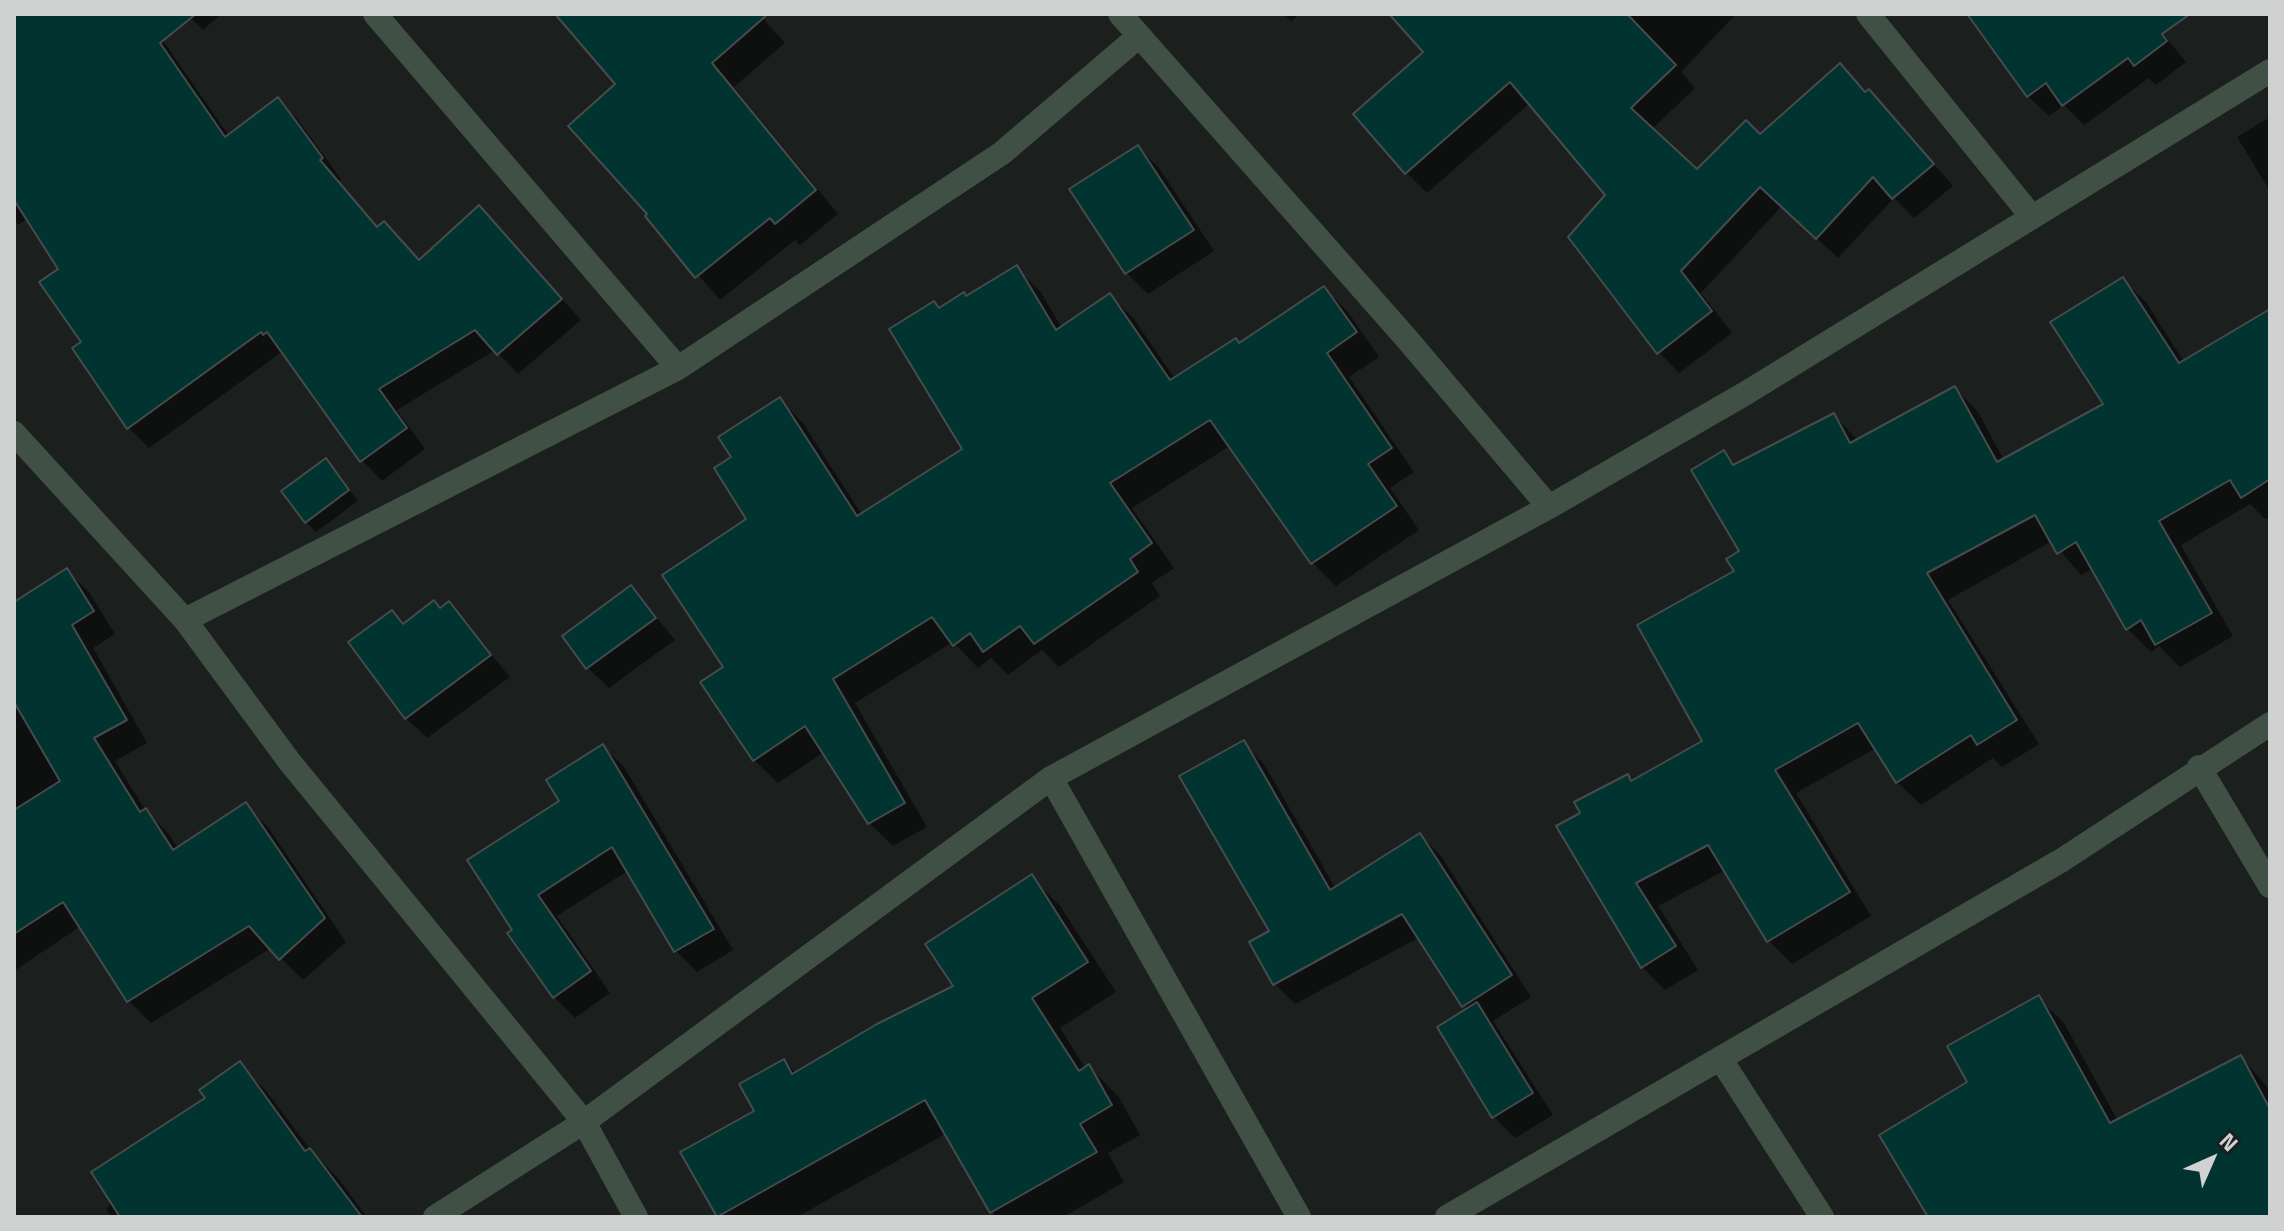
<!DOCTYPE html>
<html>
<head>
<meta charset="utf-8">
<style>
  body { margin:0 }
  #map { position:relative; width:2284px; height:1231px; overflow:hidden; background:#1b1f1d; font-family:"Titillium Web",sans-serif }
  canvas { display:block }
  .frame { position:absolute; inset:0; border:16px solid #cfd2d1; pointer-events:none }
  .north { position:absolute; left:2172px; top:1119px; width:80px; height:80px; -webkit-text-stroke:6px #1b1f1d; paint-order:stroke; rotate:45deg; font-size:22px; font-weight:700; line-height:32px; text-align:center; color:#cfd2d1 }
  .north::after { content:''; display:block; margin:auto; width:28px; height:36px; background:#cfd2d1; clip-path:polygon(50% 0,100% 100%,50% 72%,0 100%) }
</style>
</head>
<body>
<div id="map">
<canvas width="2284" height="1231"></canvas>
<div class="frame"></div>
<div class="north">N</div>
</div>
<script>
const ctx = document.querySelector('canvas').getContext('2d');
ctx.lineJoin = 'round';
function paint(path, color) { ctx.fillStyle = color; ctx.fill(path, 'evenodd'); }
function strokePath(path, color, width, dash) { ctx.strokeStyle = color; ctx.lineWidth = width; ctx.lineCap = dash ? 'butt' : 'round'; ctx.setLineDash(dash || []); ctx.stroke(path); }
const shadow = new Path2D(`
  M14 14H78L144 22 164 42 229 136 278 100 298 120 341 179 338 181 379 228 420 262 479 207 581 320 518 374 495 350 397 410 425 449 382 481 362 460 282 352 149 448 129 428 84 343 61 269 27 219 18 225 14 220Z
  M187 14H221L203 30Z
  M558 14H759L785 43 734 87 838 214 800 245 795 240 720 300 648 217 618 84Z
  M1284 14H1300L1291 21Z
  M1392 14H1736L1681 72 1695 88 1651 130 1697 172 1760 137 1840 66 1890 113 1953 186 1914 218 1894 198 1838 258 1782 206 1701 293 1732 333 1679 373 1659 352 1608 195 1530 103 1427 193 1406 172 1426 52Z
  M1994 14H2189L2163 34 2186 62 2156 85 2149 78 2084 125 2064 105 2049 116 2028 96Z
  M2270 117V191L2237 137Z
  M1138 147 1159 168 1214 251 1148 294 1127 273 1072 190Z
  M1016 268 1040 291 1062 328 1110 295 1134 319 1175 379 1240 345 1324 288 1348 312 1379 357 1349 377 1414 472 1390 488 1419 530 1336 586 1312 562 1230 446 1132 508 1174 568 1152 583 1160 596 1059 667 1042 650 1008 675 991 658 978 668 953 642 855 703 927 827 893 846 869 823 824 752 778 783 754 760 726 668 749 519 734 457 780 400 803 423 862 515 965 449 940 310 967 298Z
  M2122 279 2146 302 2184 362 2270 312V517L2265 519 2250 504 2181 545 2233 636 2180 667 2159 646 2151 652 2128 629 2093 569 2081 575 2052 541 1948 600 2039 744 2002 767 1993 758 1921 805 1897 782 1876 748 1796 793 1871 916 1792 964 1769 941 1726 870 1658 906 1698 970 1665 990 1642 967 1582 814 1627 777 1633 782 1705 742 1742 552 1724 453 1736 465 1834 415 1858 441 1955 388 1978 412 2004 460 2106 404Z
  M326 461 358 501 316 532 306 522Z
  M66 570 89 592 115 634 93 648 147 743 115 761 146 811 168 833 179 849 245 805 268 827 346 942 303 980 271 948 151 1023 129 1001 81 926 14 971V604Z
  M631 587 675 640 609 688 588 668Z
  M449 604 510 677 427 738 406 718 392 613 405 625Z
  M1243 743 1264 764 1336 889 1420 835 1441 856 1531 997 1493 1021 1553 1115 1515 1138 1494 1117 1468 1010 1420 937 1295 1004 1274 983 1272 932Z
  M603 746 624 767 733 950 697 972 676 951 629 870 557 916 610 993 575 1018 554 997 514 930 561 802Z
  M1031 877 1060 906 1116 992 1060 1028 1086 1069 1089 1067 1118 1096 1140 1135 1108 1153 1124 1182 1063 1217H996L947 1133 797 1217H720L757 1112 784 1061 797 1074 956 987Z
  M2038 998 2064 1023 2118 1121 2241 1057 2270 1090V1217H1931L1970 1083Z
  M239 1064 267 1092 312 1152 338 1178 367 1217H112L106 1209Z`);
const building = new Path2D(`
  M14 14H196L160 43 225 137 278 97 323 158 320 160 377 227 384 221 419 260 479 205 562 299 497 355 475 330 379 389 407 428 360 462 267 332 263 335 261 332 127 429 72 348 81 342 39 282 58 269 14 200Z
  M555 14H768L712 63 816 190 775 224 770 218 695 278 645 216 647 214 568 126 615 84Z
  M1389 14H1627L1676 65 1631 108 1697 169 1746 120 1760 134 1840 63 1865 92 1869 89 1934 164 1892 199 1873 177 1816 239 1760 187 1681 271 1712 311 1657 354 1568 237 1605 195 1510 82 1405 174 1353 114 1423 52Z
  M1967 14H2190L2162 34 2167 41 2134 66 2128 58 2062 106 2046 83 2027 97Z
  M1138 145 1194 230 1125 274 1069 189Z
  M1017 265 1056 330 1110 293 1170 380 1236 338 1239 343 1324 286 1357 332 1327 353 1392 448 1368 464 1397 506 1311 564 1210 420 1110 483 1152 543 1130 559 1138 572 1034 644 1020 626 983 652 970 633 953 646 932 617 833 679 905 803 868 824 805 726 753 761 700 682 723 667 662 575 746 519 714 468 731 457 718 437 780 397 857 516 962 449 889 329 934 301 939 308 964 292 966 296Z
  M2123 277 2179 363 2270 309V479L2241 498 2230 480 2159 521 2212 613 2155 645 2141 620 2126 630 2076 542 2057 554 2035 515 1927 573 2017 720 1977 745 1971 735 1896 783 1858 723 1775 770 1850 892 1767 942 1708 845 1636 883 1676 946 1641 968 1556 826 1580 813 1574 802 1628 774 1631 781 1702 741 1637 625 1734 571 1726 559 1739 551 1691 470 1724 450 1733 465 1834 413 1850 443 1955 386 1997 462 2103 404 2050 322Z
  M326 458 349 490 305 523 281 491Z
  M67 568 94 611 72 625 127 720 94 738 140 812 146 808 173 850 246 802 325 918 279 960 249 926 127 1002 63 902 14 934V810L60 781 14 702V602Z
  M631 585 656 618 586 669 562 636Z
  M434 600 440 608 449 601 491 655 405 719 348 642 392 610 403 624Z
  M1244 740 1330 890 1420 833 1512 975 1462 1007 1402 914 1273 985 1249 942 1269 931 1179 776Z
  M603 744 714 929 674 952 612 847 538 895 591 971 553 998 507 933 512 930 467 860 559 801 546 780Z
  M1032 874 1088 962 1032 998 1079 1071 1089 1064 1112 1105 1080 1124 1097 1152 990 1213 925 1100 717 1217 680 1152 754 1111 739 1084 784 1059 792 1074 877 1024 953 986 925 944Z
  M2039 995 2110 1123 2241 1055 2270 1109V1217H1928L1879 1135 1967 1082 1947 1046Z
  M1477 1002 1533 1093 1492 1118 1437 1027Z
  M240 1061 305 1151 310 1148 362 1217H120L91 1172 205 1098 199 1090Z`);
const street = new Path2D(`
  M375 14 678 368
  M1120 14 1407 339 1549 507
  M1868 14 2032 217
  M14 433 185 620 289 761 584 1122 636 1217
  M185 620 678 368 1002 153 1139 36
  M2199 767 2270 886
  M1051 778 1299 1217
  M1720 1058 1822 1217
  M435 1217 584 1122 1051 778 1549 507 1746 393 2270 71
  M1447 1217 2062 860 2270 724`);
paint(shadow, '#0007');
paint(building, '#013431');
strokePath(building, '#464b4b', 2);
strokePath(street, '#405044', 24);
</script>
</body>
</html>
